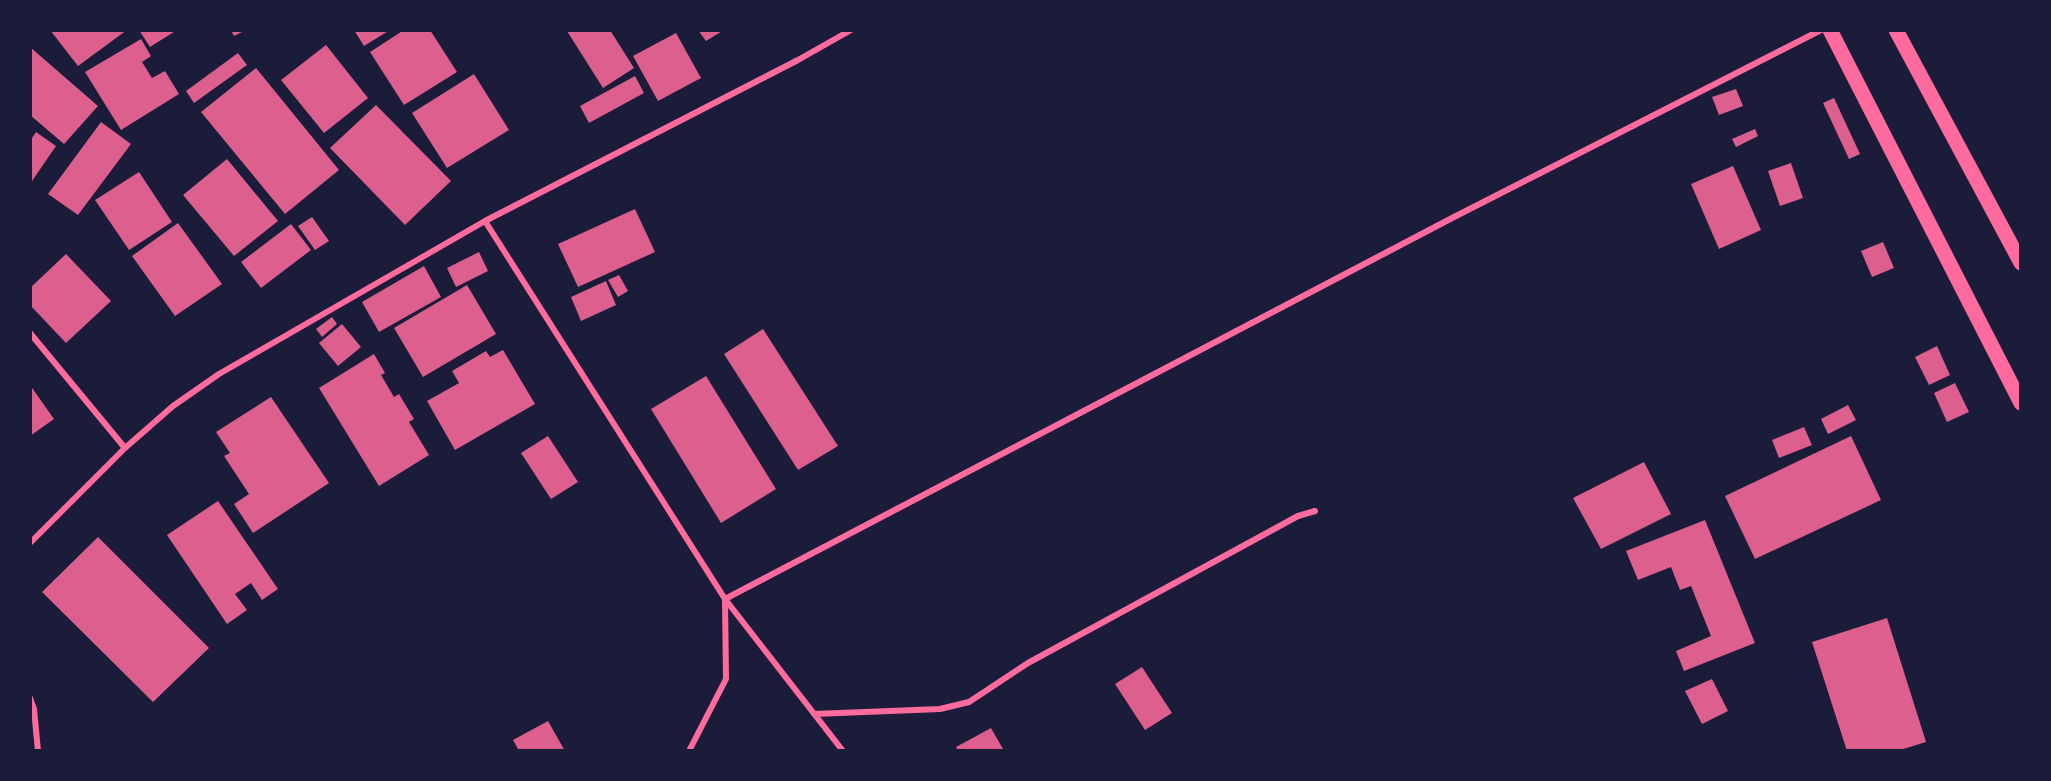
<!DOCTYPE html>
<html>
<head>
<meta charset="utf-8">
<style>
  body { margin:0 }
  #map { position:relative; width:2051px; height:781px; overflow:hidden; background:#1b1b3a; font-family:Commissioner,sans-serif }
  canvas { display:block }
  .frame { position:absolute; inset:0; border:32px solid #1b1b3a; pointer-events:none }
</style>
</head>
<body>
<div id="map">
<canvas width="2051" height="781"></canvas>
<div class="frame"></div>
</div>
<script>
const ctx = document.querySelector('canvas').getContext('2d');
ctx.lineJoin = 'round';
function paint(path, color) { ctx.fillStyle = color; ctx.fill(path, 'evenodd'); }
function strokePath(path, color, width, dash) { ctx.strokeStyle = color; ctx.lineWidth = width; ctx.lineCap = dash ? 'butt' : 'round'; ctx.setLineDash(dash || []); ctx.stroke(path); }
const building = new Path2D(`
  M50 30H127L78 66Z
  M139 30H177L150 47Z
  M231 30H246L234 36Z
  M354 30H390L364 46Z
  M404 30H430L457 72 404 105 370 52Z
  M569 30H610L634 68 603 88 567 31Z
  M698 30H724L706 41Z
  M676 33 701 78 658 101 633 56Z
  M141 39 151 56 142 62 152 78 165 71 179 94 121 130 85 72Z
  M326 45 368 98 324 133 281 80Z
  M30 47 98 106 64 144 30 115Z
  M238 53 247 65 194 103 186 91Z
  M256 68 339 170 285 214 201 112Z
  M474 74 509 130 447 168 412 113Z
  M635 76 644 93 589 123 580 106Z
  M1736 89 1743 106 1719 115 1712 97Z
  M1834 98 1860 154 1849 159 1823 103Z
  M376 105 451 181 405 225 330 148Z
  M101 122 131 144 78 215 48 194Z
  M1755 129 1758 136 1736 147 1732 139Z
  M36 132 56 146 30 184V141Z
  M227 159 278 221 234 256 183 195Z
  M1791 163 1803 198 1780 206 1768 171Z
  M1733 166 1761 230 1719 249 1691 184Z
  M139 172 172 222 129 250 95 200Z
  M635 209 655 252 578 287 558 244Z
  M312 217 329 241 315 250 298 226Z
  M178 223 222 284 175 316 132 256Z
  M291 224 311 250 261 288 241 262Z
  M1883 242 1894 268 1872 277 1861 251Z
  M479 252 488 271 456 287 447 268Z
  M66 254 111 301 66 343 30 305V288Z
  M424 266 441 297 379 332 362 302Z
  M619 275 628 291 618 297 608 280Z
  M606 281 616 305 581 321 571 297Z
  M467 285 496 334 423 377 394 328Z
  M332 317 337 324 322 337 316 329Z
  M342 324 361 347 338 366 319 343Z
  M763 329 838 446 798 470 724 354Z
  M1937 346 1950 375 1929 385 1915 357Z
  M503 350 535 404 455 450 427 401 459 383 452 371 486 351 490 357Z
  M374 354 385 373 381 375 394 397 399 394 414 419 409 422 429 455 379 486 319 388Z
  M706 376 776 489 721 523 651 409Z
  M1955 383 1969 412 1947 422 1934 393Z
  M30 385 54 419 30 436Z
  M271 397 329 483 253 533 234 504 249 494 224 456 230 453 216 432Z
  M1848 405 1856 420 1828 434 1821 419Z
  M1804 427 1812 445 1779 458 1772 440Z
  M548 436 578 482 551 499 521 453Z
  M1851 436 1881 500 1755 559 1725 496Z
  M1644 462 1671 514 1601 549 1573 498Z
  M218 501 278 589 262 600 251 583 235 594 247 610 227 624 167 535Z
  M1705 520 1755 643 1684 671 1676 651 1711 636 1691 586 1680 590 1671 567 1638 580 1626 551Z
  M98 537 209 648 153 702 42 592Z
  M1887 618 1926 742 1897 751H1847L1812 642Z
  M1142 667 1172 713 1145 730 1115 684Z
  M1712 679 1728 711 1702 724 1685 691Z
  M548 721 565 751H519L513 740Z
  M991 728 1003 749 999 751H958L956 747Z`);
const minor = new Path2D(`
  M485 221 725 599 843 751
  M30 333 125 448
  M30 543 125 448 173 406 219 374 485 221 798 60 851 30
  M30 698 34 709 38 751
  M814 714 940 709 969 702 1028 663 1298 516 1315 511
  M689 751 726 679 725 599 1454 217 1821 30`);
const primary = new Path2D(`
  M1830 30 2021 403
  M1896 30 2021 263`);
paint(building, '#dd5f8e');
strokePath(minor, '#ff6b9d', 6);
strokePath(primary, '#ff6b9d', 15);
</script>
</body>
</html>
